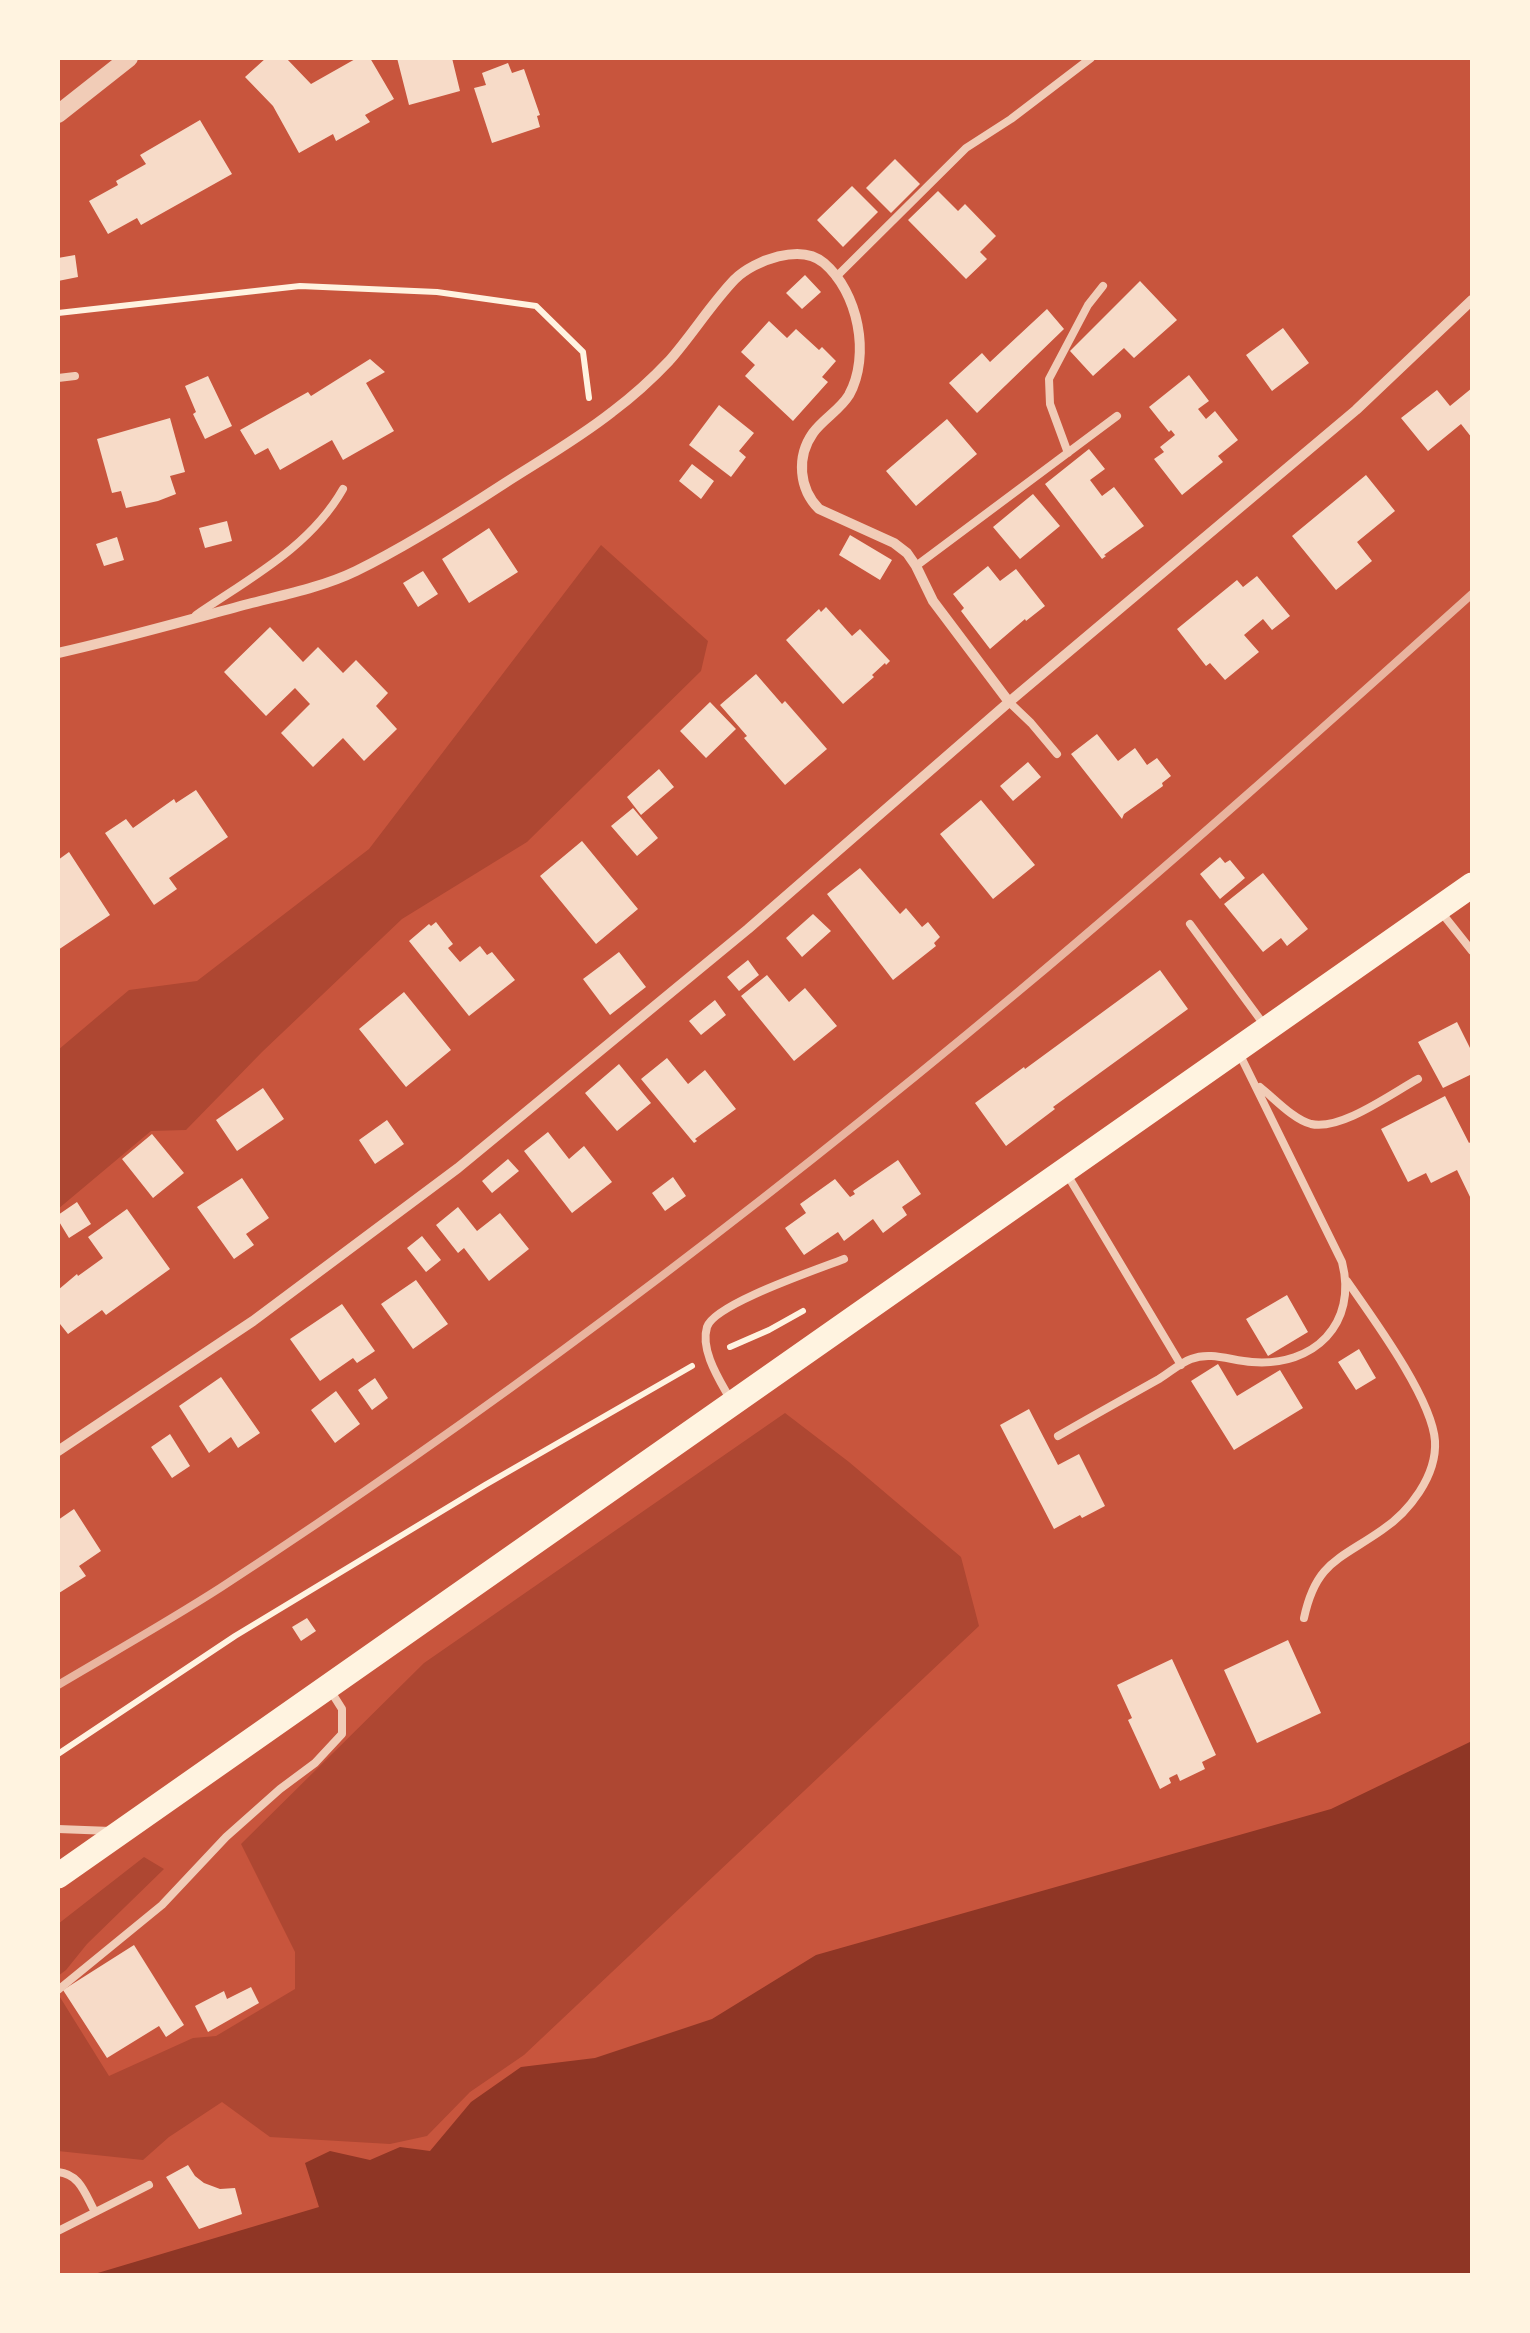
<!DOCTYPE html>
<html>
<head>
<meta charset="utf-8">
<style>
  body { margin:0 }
  #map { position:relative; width:1530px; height:2333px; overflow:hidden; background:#c8553d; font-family:"Noto Sans",sans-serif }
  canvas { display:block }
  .frame { position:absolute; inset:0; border:60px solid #fff3e0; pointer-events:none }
</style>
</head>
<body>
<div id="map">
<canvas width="1530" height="2333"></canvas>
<div class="frame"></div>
</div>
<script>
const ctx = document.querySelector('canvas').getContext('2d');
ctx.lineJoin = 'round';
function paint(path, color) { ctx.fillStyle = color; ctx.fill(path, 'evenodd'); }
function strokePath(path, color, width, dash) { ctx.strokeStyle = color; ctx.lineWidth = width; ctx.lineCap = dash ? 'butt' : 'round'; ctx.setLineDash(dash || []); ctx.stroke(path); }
const green = new Path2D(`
  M601 545 708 641 701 671 527 842 402 919 262 1052 186 1130 151 1131 58 1209V1050L129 990 197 981 369 849Z
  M785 1413 849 1462 961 1557 979 1626 524 2055 470 2092 427 2136 390 2144 270 2137 222 2102 169 2137 143 2160 58 2151V1994L109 2076 193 2038 216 2036 295 1989V1952L241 1844 424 1663Z
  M144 1857 164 1869 87 1944 66 1970 58 1976V1924Z`);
const water = new Path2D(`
  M1472 1741V2275H91L319 2207 305 2163 330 2151 370 2160 400 2147 430 2151 471 2102 521 2067 595 2058 712 2019 816 1955 1331 1809Z`);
const building = new Path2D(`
  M266 58H286L311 84 357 58H370L394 99 365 115 370 122 336 141 333 134 299 153 273 106 245 77Z
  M397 58H452L460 91 409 105Z
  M508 63 512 73 524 69 540 115 537 116 540 127 492 143 474 88 486 85 482 73Z
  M200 120 232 174 141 225 137 218 108 234 89 201 118 185 116 181 146 164 140 155Z
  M895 159 920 184 891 213 866 188Z
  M852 186 878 212 843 247 817 220Z
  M938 191 958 211 965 204 996 236 980 252 987 259 966 279 908 220Z
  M75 255 78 277 58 281V258Z
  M805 275 821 292 802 309 786 293Z
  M1140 281 1177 320 1134 358 1124 348 1093 376 1070 351Z
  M1047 309 1064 329 977 413 949 383 982 353 990 362Z
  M769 321 787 338 796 329 819 350 822 347 836 361 822 377 828 382 793 421 745 376 755 365 741 352Z
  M1283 328 1309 363 1272 391 1246 355Z
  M370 359 385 372 366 383 394 431 343 460 332 440 280 470 268 448 255 455 240 430 308 392 311 396Z
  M1189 375 1209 401 1198 409 1206 419 1215 411 1238 440 1218 456 1223 462 1182 495 1154 459 1164 452 1160 447 1175 435 1171 430 1169 432 1149 407Z
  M208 376 232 426 205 439 193 414 196 412 185 386Z
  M1472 388V438L1461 424 1428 451 1401 418 1437 390 1450 406Z
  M719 405 754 433 739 451 746 457 731 477 689 445Z
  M170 418 185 472 170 476 176 494 158 501 126 508 121 491 112 493 97 439Z
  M947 419 977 454 916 506 886 471Z
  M1089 449 1105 469 1090 480 1102 496 1114 487 1144 526 1104 555 1106 556 1102 559 1045 484Z
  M692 464 714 481 701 499 679 481Z
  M1366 475 1395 511 1357 542 1372 561 1336 590 1292 536Z
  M1033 494 1060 526 1020 559 993 527Z
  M227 521 232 541 205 548 199 528Z
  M489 528 518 572 469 603 442 559Z
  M850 535 892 560 880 580 839 555Z
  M117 537 124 560 104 566 96 544Z
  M988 566 1000 581 1016 569 1045 606 1026 621 1025 619 990 649 961 611 964 608 953 594Z
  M423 571 438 594 418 607 403 583Z
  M1257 576 1290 616 1272 630 1263 619 1244 635 1259 652 1225 680 1210 663 1206 666 1177 629 1237 580 1243 587Z
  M826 607 852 636 860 629 890 661 886 665 885 663 872 675 874 677 843 704 786 640 819 609 821 612Z
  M270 627 303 662 318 647 343 673 356 660 388 693 376 706 397 729 364 761 343 738 313 767 281 733 310 704 295 688 266 716 224 672Z
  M756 674 782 704 785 701 827 749 785 785 744 738 747 736 720 705Z
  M710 702 736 729 706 758 680 731Z
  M1097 734 1118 761 1135 748 1147 765 1157 758 1171 776 1162 783 1163 786 1124 814 1122 819 1071 754Z
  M1028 762 1041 777 1013 801 1000 786Z
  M659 769 674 787 641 815 627 797Z
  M196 790 228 837 169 878 177 889 154 905 105 833 126 819 133 828 174 799 176 803Z
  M981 800 1035 865 993 899 940 834Z
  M633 808 658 838 637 856 611 826Z
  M582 841 638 909 596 944 540 876Z
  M69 852 110 915 58 950V860Z
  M1220 857 1225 863 1230 860 1245 878 1220 899 1200 874Z
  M860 868 900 914 906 908 922 927 928 922 940 937 934 943 936 946 893 980 827 894Z
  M1263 873 1308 929 1287 946 1281 938 1263 952 1224 904Z
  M813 914 831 931 802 957 786 938Z
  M436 922 453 944 448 948 460 962 480 946 487 955 492 952 515 980 469 1016 409 941 429 924 431 926Z
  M619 952 646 987 610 1015 583 979Z
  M748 960 759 975 739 991 727 977Z
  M1160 970 1188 1009 1053 1107 1055 1109 1006 1146 975 1103 1024 1067 1025 1069Z
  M767 975 789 1002 805 988 837 1026 794 1061 741 996Z
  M404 992 451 1050 406 1087 359 1029Z
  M715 1000 726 1015 701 1035 689 1021Z
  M1457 1022 1472 1052V1074L1443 1088 1418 1042Z
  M667 1058 688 1084 705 1070 736 1109 695 1139 697 1141 694 1143 641 1079Z
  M619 1064 651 1103 617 1131 585 1093Z
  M263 1088 284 1119 237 1151 216 1120Z
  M1445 1096 1469 1143 1472 1141V1201L1457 1170 1431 1183 1426 1173 1408 1182 1381 1129Z
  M387 1120 404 1144 375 1164 359 1140Z
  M548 1132 569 1159 584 1146 612 1182 572 1213 524 1151Z
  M152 1134 184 1173 153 1198 122 1159Z
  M508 1159 519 1171 492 1193 482 1181Z
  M898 1160 921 1194 902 1207 907 1215 883 1233 873 1219 844 1241 838 1232 804 1255 785 1228 806 1213 800 1204 835 1179 850 1197 855 1194 853 1191Z
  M673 1177 686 1196 665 1211 652 1193Z
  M242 1178 269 1218 246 1234 254 1245 234 1259 197 1207Z
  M77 1202 91 1224 69 1238 58 1220V1215Z
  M458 1207 477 1231 500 1213 529 1249 489 1281 464 1248 458 1253 436 1225Z
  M127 1209 170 1269 106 1315 102 1310 68 1334 60 1324 58 1325V1290L77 1274 78 1276 103 1258 88 1237Z
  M422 1236 441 1260 426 1272 407 1248Z
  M416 1280 448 1324 413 1349 381 1304Z
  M1287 1295 1308 1332 1268 1356 1246 1319Z
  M342 1304 375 1351 357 1363 353 1358 320 1381 290 1339Z
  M1359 1349 1376 1378 1356 1390 1338 1362Z
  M1218 1364 1237 1396 1280 1370 1303 1408 1234 1450 1191 1381Z
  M221 1377 260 1433 238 1448 231 1437 209 1453 179 1406Z
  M375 1378 388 1398 372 1410 358 1390Z
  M336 1391 360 1424 335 1443 311 1410Z
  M1029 1409 1058 1465 1079 1454 1105 1506 1082 1518 1080 1515 1054 1529 1000 1425Z
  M170 1434 190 1466 172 1478 151 1447Z
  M74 1509 101 1551 79 1566 86 1576 59 1593 58 1590V1520Z
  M307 1618 316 1631 301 1641 292 1627Z
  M1288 1640 1321 1713 1257 1743 1224 1670Z
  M1172 1659 1216 1755 1202 1762 1205 1769 1180 1781 1177 1774 1169 1778 1171 1783 1160 1789 1128 1720 1132 1718 1117 1685Z
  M134 1945 184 2025 166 2037 159 2026 107 2058 63 1990Z
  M251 1987 259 2003 208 2032 195 2006 224 1991 227 1999Z
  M188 2165 195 2176 204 2183 220 2189 235 2188 242 2214 199 2229 166 2177Z`);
const path = new Path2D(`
  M58 313 300 286 437 292 536 306 583 352 589 398
  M730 1347 769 1330 803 1311
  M58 1754 235 1636 485 1485 692 1366`);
const service = new Path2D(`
  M836 277 966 148 1011 119 1091 58
  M58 378 75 376
  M1068 453 1050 404 1049 379 1088 305 1103 286
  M916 566 1117 416
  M196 615C250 578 310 547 343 489
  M1009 702 1031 723 1057 754
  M1441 912 1472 951
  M1190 924 1265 1026
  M1260 1087C1275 1099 1293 1119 1311 1124 1341 1131 1392 1093 1418 1079
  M1068 1176 1181 1365
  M730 1399C719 1379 700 1350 707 1327 714 1304 819 1269 844 1259
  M1058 1436C1091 1417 1125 1398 1159 1379 1169 1373 1180 1363 1191 1359 1211 1351 1232 1361 1252 1362 1314 1367 1358 1324 1342 1262L1240 1055
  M1304 1618C1316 1562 1339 1560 1382 1530 1409 1512 1437 1476 1435 1441 1432 1398 1372 1317 1347 1281
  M58 1829 111 1831
  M58 1990 162 1905 226 1837 280 1789 315 1763 342 1734V1709L330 1690
  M58 2172C80 2174 85 2194 95 2212
  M58 2231 149 2185`);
const minor = new Path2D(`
  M58 653C121 639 184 621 248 604 283 595 323 587 356 571 405 547 459 513 505 483 541 460 579 438 612 412 632 397 652 379 669 361 692 335 711 304 735 279 755 260 801 243 824 263 858 292 871 355 849 395 840 410 823 419 813 433 796 457 799 489 819 509L894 543 907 553 916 566 933 601 1009 702
  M58 1451 253 1321 458 1168 748 929 1009 702 1356 410 1472 300`);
const tertiary = new Path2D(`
  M58 114 129 58`);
const primary = new Path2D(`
  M58 1876 1472 885`);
const rail = new Path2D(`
  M58 1685C112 1653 167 1622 220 1588 498 1407 764 1204 1019 991 1173 862 1323 728 1472 594`);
paint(green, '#ae4732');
paint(water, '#8f3625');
paint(building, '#f7dbc8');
strokePath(path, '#fff3e0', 6);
strokePath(service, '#f1ccb7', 8);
strokePath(minor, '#f1ccb7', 10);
strokePath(tertiary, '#f1ccb7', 18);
strokePath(primary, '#fff3e0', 25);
strokePath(rail, '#e9b49f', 8);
</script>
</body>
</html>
